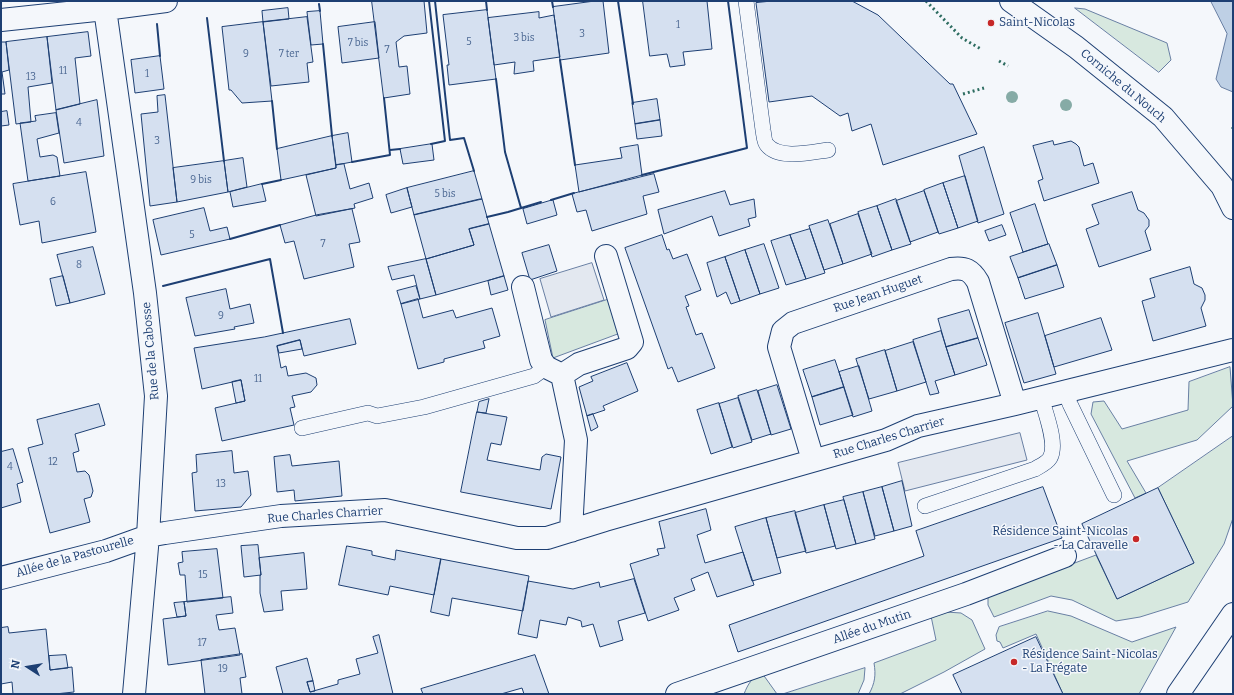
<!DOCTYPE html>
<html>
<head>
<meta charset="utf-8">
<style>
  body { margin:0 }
  #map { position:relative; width:1234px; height:695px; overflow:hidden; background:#f4f7fb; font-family:Bitter,serif }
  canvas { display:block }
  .frame { position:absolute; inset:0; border:2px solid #1d3f73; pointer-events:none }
  .north { position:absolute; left:8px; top:647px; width:40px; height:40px; -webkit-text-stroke:3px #f4f7fb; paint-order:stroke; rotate:282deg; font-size:11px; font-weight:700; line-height:16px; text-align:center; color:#1d3f73 }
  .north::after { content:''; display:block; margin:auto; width:14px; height:18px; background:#1d3f73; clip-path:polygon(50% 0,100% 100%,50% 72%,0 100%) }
</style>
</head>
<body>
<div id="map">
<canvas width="1234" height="695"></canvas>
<div class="frame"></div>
<div class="north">N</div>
</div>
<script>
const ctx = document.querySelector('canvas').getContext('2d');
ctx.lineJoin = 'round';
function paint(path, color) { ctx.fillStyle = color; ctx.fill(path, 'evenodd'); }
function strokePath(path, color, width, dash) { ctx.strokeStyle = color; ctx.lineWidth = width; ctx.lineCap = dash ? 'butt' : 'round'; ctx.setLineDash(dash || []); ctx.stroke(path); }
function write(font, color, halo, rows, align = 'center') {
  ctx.font = font + ' Bitter,serif'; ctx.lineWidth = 3; ctx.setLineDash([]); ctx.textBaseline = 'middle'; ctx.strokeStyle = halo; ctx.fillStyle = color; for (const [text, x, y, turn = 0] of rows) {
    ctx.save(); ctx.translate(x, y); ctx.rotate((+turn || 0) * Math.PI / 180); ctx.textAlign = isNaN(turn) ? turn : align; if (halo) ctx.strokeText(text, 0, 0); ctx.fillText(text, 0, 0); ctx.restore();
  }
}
const green = new Path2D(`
  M1075 8 1085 9 1167 43 1171 60 1159 72Z
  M610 299 623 332 553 358 545 320Z
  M1230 367 1233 406 1197 440 1127 461 1146 493 1135 498 1091 414 1093 402 1104 401 1122 429 1188 410 1189 382Z
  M1233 436V518L1224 544 1188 602 1140 617 1116 621 1072 600 1051 596 994 617 988 605V597L1000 591 1096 555 1117 599 1194 563 1158 488Z
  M1048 611 1071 616 1132 642 1176 627 1139 694H1063L1036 634 1003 648 1000 642 997 641 996 635 999 627Z
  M946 612 961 613 972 620 985 649 944 672 900 694H869C875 683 876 675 874 663L936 640 931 616Z
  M865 668 864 680 858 694H783Z
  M762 673 777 694H744C748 684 752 677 762 673Z`);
const parking = new Path2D(`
  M592 263 604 300 551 317 540 279Z
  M1020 433 1027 460 905 491 898 463Z`);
const water = new Path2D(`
  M1211 1H1233V92L1221 87 1216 79 1227 34Z`);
const building = new Path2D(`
  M372 1H424L427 33 404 36 396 42 399 67 407 66 410 94 384 98Z
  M595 1H603L609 53 560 60 553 7Z
  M643 1H707L712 49 683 52 685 65 670 67 667 54 650 56Z
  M772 1H852L878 15 950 84H953L977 134 883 165 871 124 852 131 848 113 840 116 812 96 769 102 756 3Z
  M288 8 289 19 263 22 262 11Z
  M487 10 496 79 449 85 447 65H449L443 15Z
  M320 11 323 44 311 45 307 12Z
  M539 12V18L554 15 560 57 533 61 534 71 514 74 515 62 494 65 488 18Z
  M307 17 313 62 307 63 309 82 271 86 263 22Z
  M263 22 272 101 242 103 231 90H229L222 27Z
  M375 22 379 58 342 63 338 27Z
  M88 32 91 56 75 58 80 104 56 110 47 37Z
  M47 37 52 83 28 87 31 122 16 124 6 42Z
  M1 42H6L9 70 2 72 5 94H1Z
  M160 56 164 89 135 93 131 60Z
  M165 95 177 202 150 206 141 114 158 112 157 96Z
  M657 99 660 120 635 124 632 103Z
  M97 100 104 156 64 163 56 110Z
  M7 111 9 125 1 126V112Z
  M56 113 59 133 37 139 40 157 53 155 57 157 60 176 28 181 20 123 36 121 35 116Z
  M660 120 662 136 637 139 635 124Z
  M348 133 352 162 336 165 332 136Z
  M332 136 336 168 281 180 277 149Z
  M1053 141 1054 145 1071 141 1076 144 1079 147 1084 166 1093 163 1099 183 1044 201 1038 181 1043 179 1033 146Z
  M432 144 434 160 403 164 400 149Z
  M638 145 642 175 579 192 575 165 622 158 620 148Z
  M984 147 1004 214 978 223 959 156Z
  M243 158 247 187 228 192 224 161Z
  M224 161 228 192 177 202 173 168Z
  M344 164 350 189 369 183 373 198 354 204 355 208 316 216 306 175 336 168V165Z
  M474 171 482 199 414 215 407 188Z
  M86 172 96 232 42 243 39 221 20 225 13 184Z
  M654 174 659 192 643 196 647 214 592 231 586 210 577 212 572 194Z
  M965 176 978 221 958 228 943 183Z
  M943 183 958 228 939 234 924 190Z
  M262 184 266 201 233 207 230 192Z
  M407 188 412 207 391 213 386 195Z
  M725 191 730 205 754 199 756 217 748 219 750 226 719 236 712 216 664 234 658 210Z
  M924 191 938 232 910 242 896 201Z
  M1132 192 1138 210 1144 213 1149 220V226L1145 231 1151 250 1099 267 1086 229 1099 224 1092 205Z
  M480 199H482L489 224 469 229 474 245 426 259 414 215Z
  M896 199 911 244 892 250 877 206Z
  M553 200 557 215 527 224 523 209Z
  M1035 204 1048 244 1023 252 1010 213Z
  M877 206 892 250 872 257 858 212Z
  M204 208 210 231 227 227 230 239 161 255 153 220Z
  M352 209 360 242 349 244 354 267 304 279 294 241 285 243 280 225 316 215Z
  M858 214 872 254 843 264 830 224Z
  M828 220 843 264 824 270 809 226Z
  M489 224 504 276 436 295 426 259 474 245 469 229Z
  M1002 225 1006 235 989 241 985 231Z
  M810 229 825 273 806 279 790 235Z
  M662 235 667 250 669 249 673 259 687 254 701 290 685 296 689 306 686 307 696 335 702 333 715 368 678 382 672 367 668 369 625 248Z
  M790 235 806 279 786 285 771 241Z
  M764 244 779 288 760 294 745 250Z
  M1049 244 1057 265 1018 278 1010 257Z
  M549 245 557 271 530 280 522 253Z
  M93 247 105 294 70 303 57 255Z
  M745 250 760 294 740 301 725 257Z
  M725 257 740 301 731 304 726 292 717 297 707 263Z
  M426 259 436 295 420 299 414 275 392 280 388 267Z
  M1057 265 1064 287 1025 299 1018 278Z
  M1190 267 1194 284 1202 288 1205 295V300L1201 308 1206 326 1153 341 1142 301 1155 297 1150 279Z
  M63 276 70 303 56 306 50 279Z
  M504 276 508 290 491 295 488 281Z
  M416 286 420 299 401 304 397 291Z
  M226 289 230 309 250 304 254 323 234 327 235 329 195 336 186 298Z
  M418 299 423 318 453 310 456 318 492 308 500 336 483 341 485 348 444 359V362L418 369 401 304Z
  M969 310 978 338 946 347 938 319Z
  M1038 313 1056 374 1024 383 1005 323Z
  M1101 318 1112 350 1054 367 1045 336Z
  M350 319 356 344 304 356 300 340 277 346 281 368 286 366 288 376 306 373 316 378 317 385 311 392 292 396 295 407 290 408 294 425 222 441 215 408 245 401 241 380 202 389 194 348 264 337Z
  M941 331 955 375 935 381 939 393 930 395 913 340Z
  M978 338 987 365 955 375 946 347Z
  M300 340 302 349 279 353 277 346Z
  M913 342 926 382 897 391 885 351Z
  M885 350 897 391 869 399 856 359Z
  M835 360 844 387 812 397 803 370Z
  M627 363 638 391 603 406 605 410 587 416 579 387 593 381 591 377Z
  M859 366 872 411 853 417 839 372Z
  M241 380 245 401 236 403 232 382Z
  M777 385 791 429 771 435 758 391Z
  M844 387 853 415 820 425 812 397Z
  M757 390 771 434 752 440 738 396Z
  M738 398 752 442 733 448 719 404Z
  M489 399 486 413 477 412 479 402Z
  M719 403 732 447 711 454 697 410Z
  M99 404 105 425 75 434 79 451 73 453 77 472 85 471 89 475 93 491 91 497 84 499 90 522 50 533 28 448 43 444 37 420Z
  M477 412 507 417 501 445 491 443 487 460 540 470 542 457 546 454 561 457 551 509 461 492Z
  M593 414 598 427 591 431 587 416Z
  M13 449 23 482 17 484 21 502 1 508V452Z
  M232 451 234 473 248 471 251 495 241 507 195 511 192 473 197 472 196 455Z
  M290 455 292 466 339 461 342 496 295 501 294 490 277 492 274 457Z
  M902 481 912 526 894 531 882 487Z
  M882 487 894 531 875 536 863 492Z
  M1043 487 1062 538 738 652 729 625 924 556 916 531Z
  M1158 488 1194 563 1117 599 1082 524Z
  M863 492 875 539 856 544 843 497Z
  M844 500 856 544 836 549 824 505Z
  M824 505 835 546 806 553 795 513Z
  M706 509 711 530 697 535 705 563 743 552 754 585 717 597 708 572 691 579 695 590 674 598 679 610 648 621 630 564 659 555 657 549 665 548 659 522Z
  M795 511 806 551 777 558 766 518Z
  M766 518 781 573 752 581 735 527Z
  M258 545 261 575 244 577 241 546Z
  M347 546 372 551V555L395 560 396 550 441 559 434 595 390 586 388 595 339 585Z
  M217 549 223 598 187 602 185 575H180L178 563 183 562 182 552Z
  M304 553 307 589 281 591 283 610 264 612 260 593V575H261L259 558Z
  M441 559 529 576 523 611 452 598 449 616 431 612Z
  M634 579 645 613 618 621 623 640 600 647 593 624 582 627 581 621 568 617 566 625 540 620 537 638 518 634 528 581 573 589 599 582 600 587Z
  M231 597 233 613 216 615 219 630 235 628 240 655 168 665 163 619 186 616 184 602Z
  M184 602 186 616 177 617 174 603Z
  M8 627 9 633 46 629 50 670 72 667 74 692 55 694H13L12 682 1 684V628Z
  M379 635 393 694H283L276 667 307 658 313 681 307 682 310 692 338 684V680L360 674 356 659 378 653 373 637Z
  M1036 637 1063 694H962L953 675Z
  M242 654 246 677 240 678 242 694H205L201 660Z
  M66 655 68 668 50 670 49 656Z
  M535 655 549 694H524L522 688 501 694H423L421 689Z
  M313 681 315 691 310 692 307 682Z`);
const service = new Path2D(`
  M746 1 763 130C764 135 764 142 767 145 779 160 812 152 828 150
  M1065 391 1070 404 1114 495
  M302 428 368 413 377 416 424 407 534 376 546 367
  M925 506 1035 469C1040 466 1047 463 1050 458 1058 444 1045 412 1041 397`);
const minor = new Path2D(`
  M105 9 145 293 156 396 148 536 134 694
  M1 20 105 9 166 1
  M523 287 541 360 546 367 562 375 576 440 571 531
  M562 375 579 364 627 348 632 342 606 256
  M813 460 779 347 783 331 793 323 951 269C965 267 971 270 978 282L1015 404
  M1 578 106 551 148 536 165 533 281 516 385 510 517 538H547L605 520 886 440 918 426 1015 404 1233 350
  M677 694 966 594 1065 556`);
const tertiary = new Path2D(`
  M1011 1 1076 47 1163 117 1222 186 1233 208
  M1178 694 1233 614`);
const hedge = new Path2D(`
  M926 1 962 38 981 49
  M999 61 1008 66
  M963 94 984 88
  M1232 127 1233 128`);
const wall = new Path2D(`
  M1 1H3
  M429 1 445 141 431 144
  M435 1 450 140 464 138 474 171
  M486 1 487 10
  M552 1 553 7
  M618 1 633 104
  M319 4 320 11
  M207 18 224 161
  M157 24 160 56
  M323 44 332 136
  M560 60 575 165
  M496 79 505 152 521 208
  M272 101 277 149
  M390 150 400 149
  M352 162 390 155 384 98
  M642 175 747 148 728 1
  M262 184 281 180
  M551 200 574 193
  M487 217 508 212 541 202
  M230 239 280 225
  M163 286 270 259 283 333`);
const trees = [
  [1012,97],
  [1066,105]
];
const markers = [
  [991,23,4,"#c62828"],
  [1136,539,4,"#c62828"],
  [1014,662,4,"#c62828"]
];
const numberNames = [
  ["1",678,25],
  ["3",582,34],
  ["3 bis",524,38],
  ["5",469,42],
  ["7 bis",358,43],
  ["7",387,50],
  ["9",246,54],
  ["7 ter",289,54],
  ["11",63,71],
  ["1",147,74],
  ["13",31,77],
  ["4",79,123],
  ["3",157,141],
  ["9 bis",201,180],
  ["5 bis",445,194],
  ["6",53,202],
  ["5",192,235],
  ["7",323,244],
  ["8",79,265],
  ["9",221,316],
  ["11",258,379],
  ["12",53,462],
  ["4",10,467],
  ["13",221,484],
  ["15",203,575],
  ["17",202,643],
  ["19",223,669]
];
const poiNames = [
  ["Saint-Nicolas",999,23],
  ["Résidence Saint-Nicolas",1128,532,"right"],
  ["- La Caravelle",1128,546,"right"],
  ["Résidence Saint-Nicolas",1022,655],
  ["- La Frégate",1022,669]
];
const streetNames = [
  ["Corniche du Nouch",1123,86,40],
  ["Rue Jean Huguet",878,294,-19],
  ["Rue de la Cabosse",151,351,-95],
  ["Rue Charles Charrier",889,438,-17],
  ["Rue Charles Charrier",325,515,-4],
  ["Allée de la Pastourelle",75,557,-16],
  ["Allée du Mutin",872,627,-19]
];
paint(green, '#d7e8df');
strokePath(green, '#687fa3', 1);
paint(parking, '#e3e8f0');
strokePath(parking, '#687fa3', 1);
paint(water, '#bed0e5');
strokePath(water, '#687fa3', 1);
paint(building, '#d5e0f0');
strokePath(building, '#1d3f73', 1);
strokePath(service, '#1d3f73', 16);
strokePath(minor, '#1d3f73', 24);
strokePath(tertiary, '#1d3f73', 24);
strokePath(service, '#f4f7fb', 15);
strokePath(minor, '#f4f7fb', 22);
strokePath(tertiary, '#f4f7fb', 22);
strokePath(hedge, '#2c6c60', 3, [2, 3]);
strokePath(wall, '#1d3f73', 2);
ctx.fillStyle = '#86aba6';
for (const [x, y] of trees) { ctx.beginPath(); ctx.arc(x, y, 6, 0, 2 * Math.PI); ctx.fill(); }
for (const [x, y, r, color] of markers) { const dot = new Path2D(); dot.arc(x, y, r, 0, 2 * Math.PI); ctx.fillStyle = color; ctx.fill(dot); strokePath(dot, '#f4f7fb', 1.5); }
write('10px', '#4b6792', null, numberNames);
write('12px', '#1d3f73', '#f4f7fb', poiNames, 'left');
write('12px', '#1d3f73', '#f4f7fb', streetNames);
</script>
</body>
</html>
